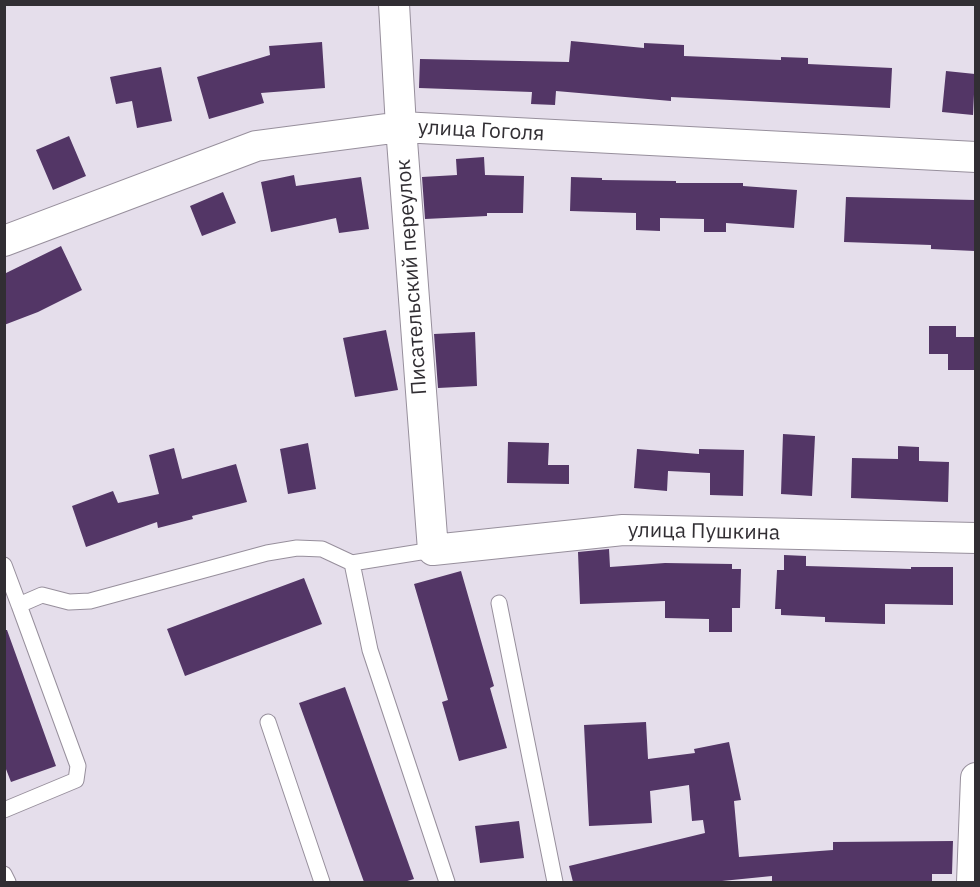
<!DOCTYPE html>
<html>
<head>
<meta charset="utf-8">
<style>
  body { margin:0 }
  #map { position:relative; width:980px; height:887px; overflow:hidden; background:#e5deeb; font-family:"IBM Plex Sans",sans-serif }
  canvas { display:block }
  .frame { position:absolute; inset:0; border:6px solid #312e33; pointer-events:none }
</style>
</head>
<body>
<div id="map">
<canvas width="980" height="887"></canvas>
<div class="frame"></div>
</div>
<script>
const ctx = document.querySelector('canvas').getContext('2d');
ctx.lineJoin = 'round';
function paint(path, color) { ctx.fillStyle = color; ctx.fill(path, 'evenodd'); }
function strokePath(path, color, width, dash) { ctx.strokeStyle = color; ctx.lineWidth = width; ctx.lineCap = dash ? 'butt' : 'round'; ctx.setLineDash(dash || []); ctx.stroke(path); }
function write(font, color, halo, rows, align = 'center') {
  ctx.font = font + ' "IBM Plex Sans",sans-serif'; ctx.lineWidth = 6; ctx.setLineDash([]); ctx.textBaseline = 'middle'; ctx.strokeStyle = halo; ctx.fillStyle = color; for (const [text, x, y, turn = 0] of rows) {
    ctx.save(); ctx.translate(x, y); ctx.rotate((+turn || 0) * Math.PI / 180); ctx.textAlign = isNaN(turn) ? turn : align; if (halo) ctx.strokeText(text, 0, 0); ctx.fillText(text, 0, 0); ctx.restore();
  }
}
const building = new Path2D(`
  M571 41 644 48V43L684 45V56L781 60V57L808 58V64L892 68 890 108 671 97V101L556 91 555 105 531 104 532 92 419 88 420 59 569 62Z
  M322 42 325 88 261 93 264 103 209 119 197 77 270 55 269 46Z
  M161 67 172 121 137 128 132 101 116 104 110 77Z
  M946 71 975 74 973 115 942 112Z
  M69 136 86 176 53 190 36 150Z
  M484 157 485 175 524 176 523 213H487V216L425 219 422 177 457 175 456 159Z
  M294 175 296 186 361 177 369 229 339 233 336 218 271 232 261 182Z
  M571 177 602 178V180L676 181V183H743V186L797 190 794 228 726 223V232H704V219L660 218V231L636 230V213L570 211Z
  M223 192 236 223 202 236 190 206Z
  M846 197 975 200V251L931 249V245L844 242Z
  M61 246 82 290 38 312 4 325V274Z
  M929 326H956V337H975V370H948V354H929Z
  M386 330 398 390 355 397 343 338Z
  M475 332 477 386 438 388 434 334Z
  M783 434 815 436 812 496 781 494Z
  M508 442 549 443 548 465H569V484L507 483Z
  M308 443 316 489 288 494 280 449Z
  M898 446 919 447V461L949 462 948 502 851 498 852 458 898 459Z
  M174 448 182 479 236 464 247 502 192 516 193 519 158 528 157 522 86 547 72 506 113 491 118 503 159 494 149 455Z
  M637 449 699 454V449L744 450 743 496 710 495V473L668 471 667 491 634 488Z
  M609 549 610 567 665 563 732 564V569H741L740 608H732V632H709V619L665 618V601L580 604 578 552Z
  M784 555 806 556V566L911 569V567H953V605L885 604V624L825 622V617L781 615V609H775L777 570H784Z
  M461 571 494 686 490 688 507 748 459 761 442 702 448 700 414 584Z
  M304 578 322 624 185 676 167 629Z
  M4 630H7L56 766 11 782 4 764Z
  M345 687 414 879 404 882H364L299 703Z
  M646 722 648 759 695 753 694 749 729 742 741 800 734 801 739 857 833 850V842L953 841 952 874H932V882H772V876L712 882H573L569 866 705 833 703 820 692 821 689 785 650 791 652 823 589 826 584 725Z
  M519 821 524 858 480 863 475 826Z`);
const lane = new Path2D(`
  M352 563 370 650 447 882
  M4 565 19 605
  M499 603 555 882
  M268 722 322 882
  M4 810 76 780 78 766 19 605 42 595 69 602 90 601 267 553 297 548 322 549 352 563 433 550
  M4 874 8 882`);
const street = new Path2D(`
  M394 4 401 127 433 550 623 530 976 538
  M4 241 256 146 401 127 976 157
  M972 882 976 778`);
const streetNames = [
  ["улица Гоголя",481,131,3],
  ["Писательский переулок",412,277,-94],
  ["улица Пушкина",704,532,1]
];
paint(building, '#533666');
strokePath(lane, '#978f9c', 17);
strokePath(street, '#978f9c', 32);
strokePath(lane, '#fff', 15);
strokePath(street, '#fff', 30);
write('21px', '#312e33', '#fff', streetNames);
</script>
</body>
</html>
